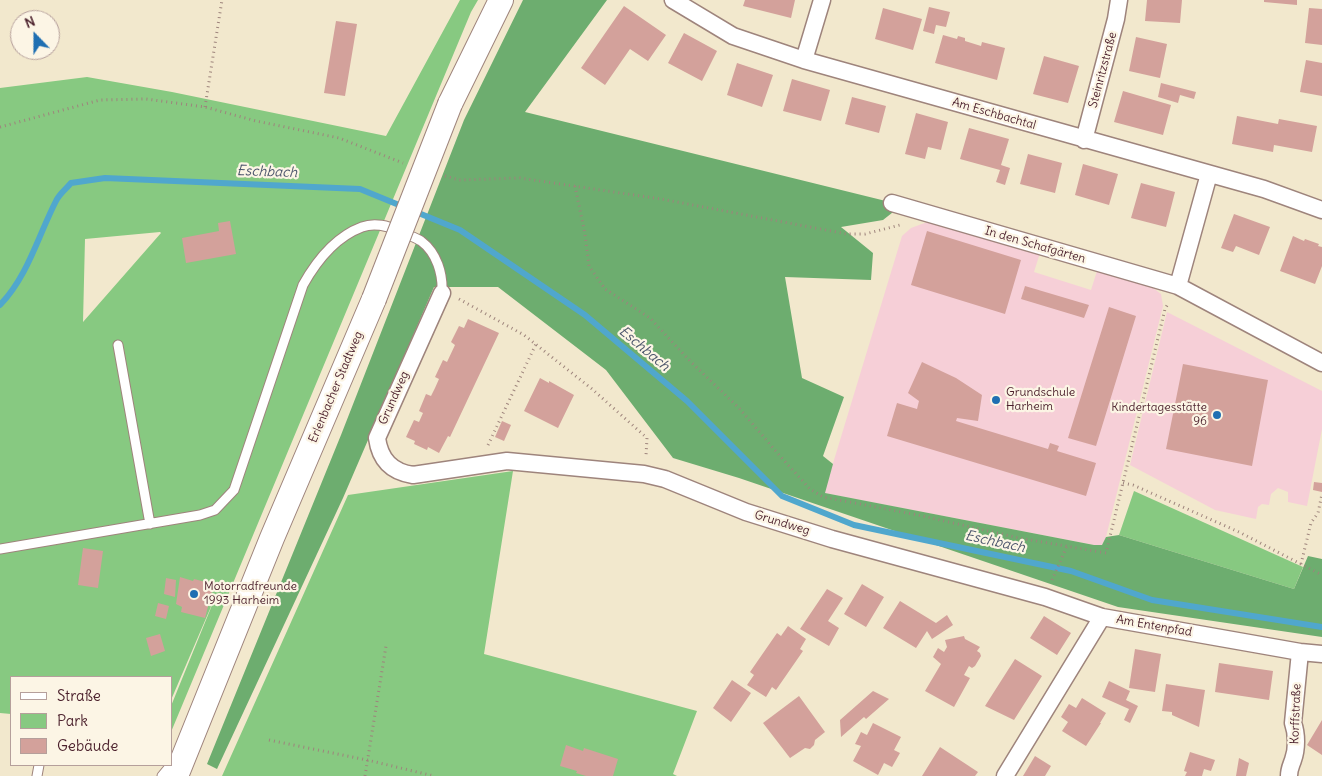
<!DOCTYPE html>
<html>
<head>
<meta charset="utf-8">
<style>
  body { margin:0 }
  #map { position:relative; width:1322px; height:776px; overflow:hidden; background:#f2e8cd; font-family:Delius,sans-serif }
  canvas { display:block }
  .legend { position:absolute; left:10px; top:676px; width:162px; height:90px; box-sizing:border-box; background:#fcf5e5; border:1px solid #b59f9b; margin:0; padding:6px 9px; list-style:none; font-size:15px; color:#4a1f2b }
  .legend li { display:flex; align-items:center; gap:10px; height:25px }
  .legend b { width:25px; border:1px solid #b59f9b }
  .north { position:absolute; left:10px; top:10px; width:50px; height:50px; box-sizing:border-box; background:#fcf5e5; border:1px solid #b59f9b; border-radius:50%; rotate:338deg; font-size:14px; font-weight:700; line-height:20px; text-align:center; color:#4a1f2b }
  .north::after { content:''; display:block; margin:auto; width:18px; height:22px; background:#1f6fb2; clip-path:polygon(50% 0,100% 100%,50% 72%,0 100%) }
</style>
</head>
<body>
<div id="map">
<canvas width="1322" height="776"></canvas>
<ul class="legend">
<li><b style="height:6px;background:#fff"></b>Straße</li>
<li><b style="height:14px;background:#87c981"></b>Park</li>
<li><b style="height:14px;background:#d3a19b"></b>Gebäude</li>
</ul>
<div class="north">N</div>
</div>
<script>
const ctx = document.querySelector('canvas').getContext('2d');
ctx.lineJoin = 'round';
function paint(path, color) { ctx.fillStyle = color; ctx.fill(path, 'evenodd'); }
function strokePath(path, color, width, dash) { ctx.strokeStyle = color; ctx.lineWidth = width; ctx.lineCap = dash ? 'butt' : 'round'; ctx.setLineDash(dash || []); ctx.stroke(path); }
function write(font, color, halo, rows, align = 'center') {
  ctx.font = font + ' Delius,sans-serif'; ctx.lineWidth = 4.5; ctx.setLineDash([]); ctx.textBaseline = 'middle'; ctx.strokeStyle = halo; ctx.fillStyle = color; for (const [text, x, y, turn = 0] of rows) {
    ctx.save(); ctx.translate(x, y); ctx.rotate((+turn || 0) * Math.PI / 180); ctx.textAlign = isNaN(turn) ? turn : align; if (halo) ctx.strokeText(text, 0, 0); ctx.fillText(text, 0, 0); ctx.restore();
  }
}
const built = new Path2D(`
  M930 221 1040 253 1034 272 1091 290 1097 271 1152 287 1161 294 1163 306 1106 537 1102 545H1094L824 493 902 236 911 228Z
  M1167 312 1322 391V429L1307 506 1288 502V492L1278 488 1271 494 1269 505 1262 504 1258 507 1256 519 1215 510 1130 465Z`);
const green = new Path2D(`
  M460 0H478L471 12 171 732V706L219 588 171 700V677H11V714L0 713V88L87 77 172 92 386 136ZM160 232 161 233 83 322 85 239Z
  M513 471 484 654 697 711 673 774 677 776H222L348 495Z
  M1134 491 1303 567 1294 589 1119 535Z`);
const forest = new Path2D(`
  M523 0H607L525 112 902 205 883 220 841 227 873 253 871 280 785 277 802 378 844 397 823 456 833 464 825 493 1094 545H1102L1106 537 1119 535 1294 589 1308 556 1322 559V637L1118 607 739 478 673 458 606 370 498 287H434L343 498 217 769 207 764 341 435 464 120Z`);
const stream = new Path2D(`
  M0 305C28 276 38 236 56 201 59 194 66 189 71 183L105 178 360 189 460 230 585 315 687 401 782 496 854 525 1071 571 1152 600 1322 627`);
const building = new Path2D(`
  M745 0H795L791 18 743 6Z
  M1147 0H1182L1180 23 1145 21Z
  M1264 0H1297V5L1264 2Z
  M624 6 666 35 648 61 630 49 605 85 581 68Z
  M929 7 950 12 946 27 936 25 934 34 923 31Z
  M883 8 922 19 913 50 875 39Z
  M1309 8 1322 9V45L1305 43Z
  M336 21 357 24 345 96 324 93Z
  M684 33 717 51 702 81 668 63Z
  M943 35 957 39 958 36 965 38V41L981 46 982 42 1005 48 997 80 935 63Z
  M1136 37 1167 44 1160 78 1129 71Z
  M1044 56 1079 66 1068 103 1033 94Z
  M1306 60 1322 63V96L1300 92Z
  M737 63 773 75 762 107 727 95Z
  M792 79 830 90 821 121 783 111Z
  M1161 83 1196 92 1194 99 1180 95 1178 103 1158 97Z
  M1123 91 1171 105 1163 135 1114 122Z
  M852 97 886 106 879 133 845 124Z
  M916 113 948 122 941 150 928 147 925 159 905 154Z
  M1237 116 1278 124 1279 119 1317 126 1312 152 1274 145 1273 152 1232 144Z
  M969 128 1009 139 1001 165 1010 168 1005 185 996 182 1000 170 960 159Z
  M1028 154 1062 163 1055 193 1020 184Z
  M1083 164 1118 174 1109 205 1075 195Z
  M1141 183 1175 192 1166 227 1131 218Z
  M1234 214 1270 227 1259 255 1236 246 1233 252 1221 248Z
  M230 221 236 254 186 263 182 238 219 231 218 223Z
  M927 231 1021 260 1005 314 911 285Z
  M1293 236 1304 241 1305 239 1319 244 1318 246 1322 247V266L1315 284 1280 271Z
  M1025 286 1089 305 1084 318 1021 299Z
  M1109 307 1136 316 1096 446 1068 438Z
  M468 319 499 333 450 437 448 436 439 453 428 447 427 450 414 444 415 441 406 437 414 420 419 422 423 413 419 411 426 394 431 396 435 388 439 379 435 377 443 360 447 362 455 345 451 342 459 326 464 328Z
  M922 362 956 378 982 395 978 421 957 418 956 421 1048 449 1050 443 1059 446 1057 451 1096 463 1086 496 887 436 897 403 917 409 919 401 908 393Z
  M1183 364 1268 380 1252 466 1166 449Z
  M540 378 549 383V381L574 395 558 428 524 411Z
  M502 421 511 425 504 441 495 437Z
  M1314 482 1322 483V492L1313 490Z
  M83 548 103 551 98 588 78 585Z
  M180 577 193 581 194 579 214 584 205 618 181 612 182 607 176 604Z
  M166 578 176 580 175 597 164 594Z
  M862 584 884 597 866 627 844 614Z
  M827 589 843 598 828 621 839 628 829 646 800 629Z
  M900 601 936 623 947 615 953 625 932 639 927 631 916 648 883 628Z
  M158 603 169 606 166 619 155 616Z
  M1044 616 1071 633 1057 655 1030 638Z
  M788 626 806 639 800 649 803 651 776 690 772 687 766 697 747 685 754 675 750 672 777 633 781 636Z
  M160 634 165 651 151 656 146 638Z
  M964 636 965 639 980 647 977 651 980 653 981 656 975 666 972 668 969 666 964 675 970 678 954 707 925 691 941 664 933 657 938 648 944 652 947 647 945 640Z
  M1135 649 1161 654 1155 692 1129 688Z
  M1015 659 1042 676 1014 720 985 706Z
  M1219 663 1273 671 1269 700 1215 692Z
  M732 680 751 693 731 722 713 708Z
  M1109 681 1130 691 1126 700 1138 706 1130 723 1124 720 1129 709 1102 697Z
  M1166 684 1205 690 1199 727 1172 715V712L1162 711Z
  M873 691 889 699 866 719 864 717 841 737 840 720Z
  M799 696 825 732 815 740 814 745 810 749 805 748 790 758 763 723Z
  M1082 698 1106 713 1100 723H1101L1086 746 1062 731 1068 722 1061 717 1069 704 1076 708Z
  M1322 720V755L1307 745Z
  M873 723 901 737 894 750 900 753 892 767 884 763 878 775 853 761 861 746 855 744 861 732 867 735Z
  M566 745 583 751 584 748 618 759 613 776H586L576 773 577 771 560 766Z
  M940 747 978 772 975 776H922Z
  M1190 752 1215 760 1211 771 1204 769 1202 776H1185L1187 772 1184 771Z
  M1035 756 1051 766 1045 776H1023Z
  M1239 758 1249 763 1246 776H1236Z`);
const path = new Path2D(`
  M205 107 222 0
  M0 127 100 100 146 99 205 107 256 121 339 138 403 163
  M445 176 459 180 520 178 661 199 847 234H865L900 225
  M575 186 585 234 589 266 605 289 650 318 691 362 739 408 780 456 810 489 823 497 918 515 1019 538 1106 553 1165 309 1169 302
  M459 299 524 335 592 389 647 438 646 456
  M488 445 536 344
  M1123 483 1133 485 1239 532 1322 575
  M1301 564 1311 523 1318 513 1322 494
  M1052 580 1067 546
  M269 740 367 760 434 776
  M365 776 386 646`);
const lane = new Path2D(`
  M118 345 150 524
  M0 549 200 515 215 510 234 490 303 285C317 260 335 237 362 227 375 222 388 226 400 231 406 235 415 237 421 241 437 253 443 274 442 293
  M37 776 39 765
  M162 776 172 764`);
const street = new Path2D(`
  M673 0 733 36 804 60 1264 189 1322 210
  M804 60 822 0
  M1084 140 1116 19 1119 0
  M892 203 1178 286 1322 363
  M1178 286 1209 174
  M442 293 377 438C380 460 392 472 413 475L507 461 644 474 665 479 746 512 832 539 1045 597 1102 617 1300 652 1322 654
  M1005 776 1102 617
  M1289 776C1289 769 1291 766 1293 760 1297 749 1297 734 1293 723L1300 652`);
const secondary = new Path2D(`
  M450 104 501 0
  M176 776 272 538 374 299`);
const secondaryBridge = new Path2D(`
  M374 299 450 104`);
const markers = [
  [996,400,5,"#1f6fb2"],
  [1217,415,5,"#1f6fb2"],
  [194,594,5,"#1f6fb2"]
];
const streetNames = [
  ["Steinritzstraße",1103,70,-75],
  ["Am Eschbachtal",994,114,16],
  ["In den Schafgärten",1035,245,16],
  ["Erlenbacher Stadtweg",336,387,-67],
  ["Grundweg",394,398,-66],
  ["Grundweg",782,523,17],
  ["Am Entenpfad",1154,626,10],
  ["Korffstraße",1296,714,-88]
];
const poiNames = [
  ["Grundschule",1006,393],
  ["Harheim",1006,407],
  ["Kindertagesstätte",1207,408,"right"],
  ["96",1207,422,"right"],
  ["Motorradfreunde",204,587],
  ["1993 Harheim",204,601]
];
const waterNames = [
  ["Eschbach",267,172,2],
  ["Eschbach",644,349,40],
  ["Eschbach",995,542,12]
];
paint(built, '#f6cfd7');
paint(green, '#87c981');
paint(forest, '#6dad6f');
strokePath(stream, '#50a7cd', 6);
paint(building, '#d3a19b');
strokePath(lane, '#9e847c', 11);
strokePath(street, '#9e847c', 19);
strokePath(secondary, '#9e847c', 26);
strokePath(path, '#9e847c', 3, [1, 4]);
strokePath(lane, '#fff', 9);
strokePath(street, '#fff', 16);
strokePath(secondary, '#fff', 24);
strokePath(secondaryBridge, '#9e847c', 26, []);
strokePath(secondaryBridge, '#fff', 24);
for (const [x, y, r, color] of markers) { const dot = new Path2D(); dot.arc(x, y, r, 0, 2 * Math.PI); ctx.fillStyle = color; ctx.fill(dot); strokePath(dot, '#fcf5e5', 2); }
write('12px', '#4a1f2b', '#fcf5e5', streetNames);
write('12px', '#4a1f2b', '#fcf5e5', poiNames, 'left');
write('italic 14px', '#4c556c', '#fcf5e5', waterNames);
</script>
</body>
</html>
